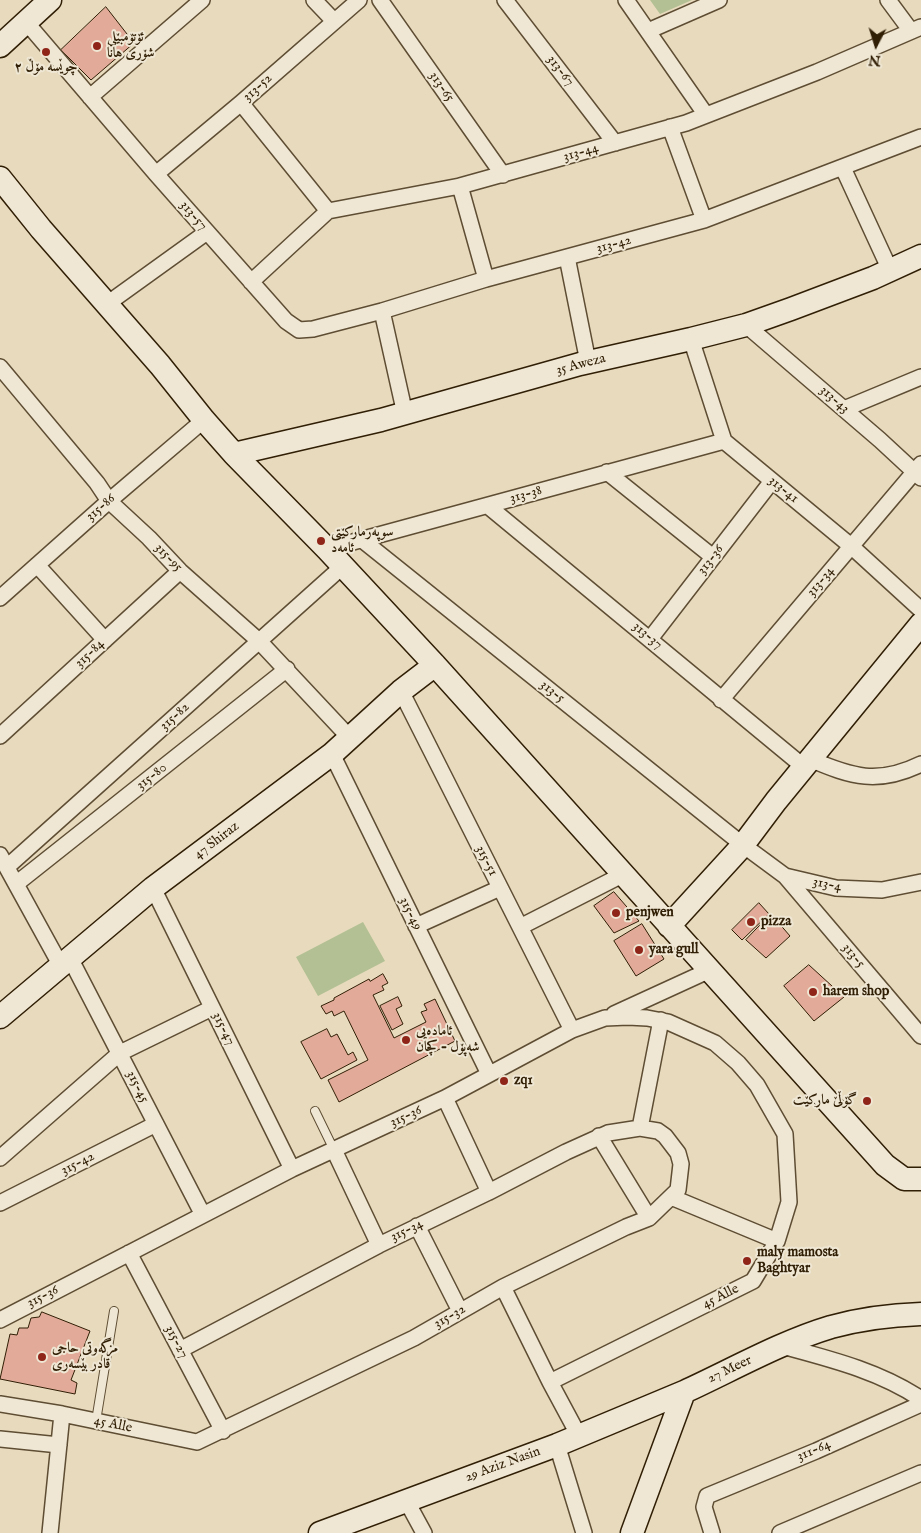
<!DOCTYPE html>
<html>
<head>
<meta charset="utf-8">
<style>
  body { margin:0 }
  #map { position:relative; width:921px; height:1533px; overflow:hidden; background:#e7dabd; font-family:"IM FELL English",serif }
  canvas { display:block }
  .north { position:absolute; left:851px; top:20px; width:50px; height:50px; -webkit-text-stroke:4px #efe7d4; paint-order:stroke; rotate:185deg; font-size:14px; font-weight:700; line-height:20px; text-align:center; color:#301e05 }
  .north::after { content:''; display:block; margin:auto; width:18px; height:22px; background:#301e05; clip-path:polygon(50% 0,100% 100%,50% 72%,0 100%) }
</style>
</head>
<body>
<div id="map">
<canvas width="921" height="1533"></canvas>
<div class="north">N</div>
</div>
<script>
const ctx = document.querySelector('canvas').getContext('2d');
ctx.lineJoin = 'round';
function paint(path, color) { ctx.fillStyle = color; ctx.fill(path, 'evenodd'); }
function strokePath(path, color, width, dash) { ctx.strokeStyle = color; ctx.lineWidth = width; ctx.lineCap = dash ? 'butt' : 'round'; ctx.setLineDash(dash || []); ctx.stroke(path); }
function write(font, color, halo, rows, align = 'center') {
  ctx.font = font + ' "IM FELL English",Amiri,serif'; ctx.lineWidth = 4; ctx.setLineDash([]); ctx.textBaseline = 'middle'; ctx.strokeStyle = halo; ctx.fillStyle = color; for (const [text, x, y, turn = 0] of rows) {
    ctx.save(); ctx.translate(x, y); ctx.rotate((+turn || 0) * Math.PI / 180); ctx.textAlign = isNaN(turn) ? turn : align; if (halo) ctx.strokeText(text, 0, 0); ctx.fillText(text, 0, 0); ctx.restore();
  }
}
const green = new Path2D(`
  M650 0H692L660 14Z
  M363 922 385 961 318 996 296 957Z`);
const building = new Path2D(`
  M106 7 134 43 91 80 61 50Z
  M614 892 639 921 614 933 594 906Z
  M759 903 769 914 742 940 732 930Z
  M771 914 790 936 766 958 746 940Z
  M642 924 664 959 636 976 614 941Z
  M809 965 844 997 814 1021 784 986Z
  M383 974 388 983 382 986 384 990 373 995 394 1038 426 1022 421 1012 427 1010 424 1004 435 999 455 1041 339 1102 328 1080 368 1060 344 1011 334 1016 332 1011 326 1014 321 1006 334 1000V998L369 979 370 981Z
  M398 997 402 1006 396 1009 403 1024 392 1030 380 1006Z
  M327 1029 331 1037 337 1034 348 1055 353 1052 357 1060 321 1079 301 1042Z
  M42 1312 90 1331 71 1380 77 1383 75 1394 0 1379 10 1334 17 1335 19 1328H28L31 1318 39 1317Z`);
const lane = new Path2D(`
  M315 1111 334 1150
  M96 1421 114 1311`);
const street = new Path2D(`
  M314 0 334 21
  M380 0 503 175
  M505 0 615 143
  M626 0 706 115
  M888 0 911 31
  M26 22 156 174 286 321 299 330 313 329 382 311 486 279 704 220 921 137
  M648 31 719 0
  M90 97 202 0
  M241 103 328 211
  M670 127 704 220
  M843 168 890 270
  M156 174 241 103 359 0
  M460 186 486 279
  M567 257 588 362
  M251 282 328 211 460 186 686 123 817 72 921 27
  M107 304 207 232
  M382 311 405 414
  M746 325 880 440 921 478
  M691 339 724 441 851 546 921 610
  M0 367 97 483 109 501 149 538 180 571 259 641 349 737
  M844 409 921 377
  M607 472 713 557
  M488 506 804 767
  M361 539 743 845 785 876 836 888 882 890 921 882
  M327 549 724 441
  M37 565 105 640
  M0 598 109 501 204 420
  M650 639 772 481
  M401 691 572 1030
  M721 700 921 464
  M0 736 180 571
  M332 754 489 1074
  M810 759C852 777 878 785 921 764
  M0 855 61 966
  M7 867 343 566
  M785 876 921 1036
  M16 884 287 669
  M153 888 292 1169
  M416 926 500 888
  M520 927 624 874
  M70 958 203 1215
  M614 1014 710 970
  M445 1098 489 1192
  M640 1128 661 1020
  M599 1136 649 1218
  M334 1150 379 1245
  M0 1158 120 1053 212 1008
  M671 1197 777 1241
  M0 1203 156 1124
  M417 1226 460 1311
  M129 1253 223 1431
  M503 1287 550 1382 579 1436
  M0 1320 292 1169 445 1098 572 1030 605 1018 628 1017 647 1018 668 1022 715 1043 738 1063 757 1085 785 1134 789 1202 777 1241 753 1281 550 1382
  M782 1346C830 1359 879 1371 921 1399
  M0 1404 62 1414 197 1442 414 1338 503 1287 626 1227 649 1218 678 1190 681 1164 678 1153 665 1136 658 1131 640 1128 608 1133 566 1152 489 1192 379 1245 180 1350
  M0 1439 59 1445
  M557 1445 584 1533
  M406 1500 424 1533
  M50 1533 62 1414
  M712 1533 704 1507 707 1496 816 1451 921 1404
  M780 1533 921 1473`);
const secondary = new Path2D(`
  M0 46 50 0
  M0 178 41 229 160 365 204 420 234 454 327 549 435 665 885 1165 904 1179H921
  M234 454 381 420 580 364 691 339 746 325 791 309 873 278 921 256
  M669 926 743 845 776 801 921 624
  M0 1017 153 888 332 754 401 691 435 665
  M320 1533 557 1445 684 1392
  M632 1533 684 1392C732 1370 781 1342 831 1327 860 1319 891 1315 921 1314`);
const markers = [
  [97,46,5,"#8f2418"],
  [46,52,5,"#8f2418"],
  [321,541,5,"#8f2418"],
  [616,913,5,"#8f2418"],
  [751,922,5,"#8f2418"],
  [639,950,5,"#8f2418"],
  [813,992,5,"#8f2418"],
  [406,1040,5,"#8f2418"],
  [504,1081,5,"#8f2418"],
  [867,1101,5,"#8f2418"],
  [747,1261,5,"#8f2418"],
  [42,1357,5,"#8f2418"]
];
const poiNames = [
  ["ئۆتۆمبێلی",107,38],
  ["شۆری هانا",107,54],
  ["چوێسە مۆڵ ۲",46,68,"center"],
  ["سوپەرمارکێتی",331,533],
  ["ئامەد",331,549],
  ["penjwen",626,913],
  ["pizza",761,922],
  ["yara gull",649,950],
  ["harem shop",823,992],
  ["ئامادەیی",416,1032],
  ["شەپۆل - کچان",416,1048],
  ["zq1",514,1081],
  ["گۆڵێ مارکێت",857,1101,"right"],
  ["maly mamosta",757,1253],
  ["Baghtyar",757,1269],
  ["مزگەوتی حاجی",52,1349],
  ["قادر بێسەری",52,1365]
];
const streetNames = [
  ["313-67",560,71,52],
  ["313-65",441,87,55],
  ["313-52",258,88,-42],
  ["313-44",581,153,-16],
  ["313-57",193,216,49],
  ["313-42",614,245,-15],
  ["35 Aweza",581,365,-14],
  ["313-43",834,400,41],
  ["313-41",783,490,39],
  ["313-38",526,495,-16],
  ["315-86",101,508,-41],
  ["315-95",168,558,46],
  ["313-36",711,560,-52],
  ["313-34",821,582,-50],
  ["313-37",647,636,40],
  ["315-84",90,654,-43],
  ["313-5",552,692,39],
  ["315-82",175,717,-42],
  ["315-80",152,777,-38],
  ["47 Shiraz",217,841,-37],
  ["315-51",486,861,63],
  ["313-4",827,885,11],
  ["315-49",410,914,64],
  ["313-5",853,956,50],
  ["315-47",223,1029,64],
  ["315-45",137,1087,63],
  ["315-36",406,1117,-25],
  ["315-42",78,1164,-27],
  ["315-34",407,1231,-26],
  ["315-36",43,1297,-27],
  ["45 Alle",721,1297,-26],
  ["315-32",450,1317,-30],
  ["315-27",176,1342,62],
  ["27 Meer",730,1370,-25],
  ["45 Alle",113,1425,12],
  ["311-64",814,1451,-23],
  ["29 Aziz Nasin",503,1465,-20]
];
paint(green, '#b3c093');
paint(building, '#e2aa98');
strokePath(building, '#301e05', 1);
strokePath(lane, '#5e4d33', 10);
strokePath(street, '#5e4d33', 18);
strokePath(secondary, '#301e05', 25);
strokePath(lane, '#efe7d4', 8);
strokePath(street, '#efe7d4', 15);
strokePath(secondary, '#efe7d4', 22);
for (const [x, y, r, color] of markers) { const dot = new Path2D(); dot.arc(x, y, r, 0, 2 * Math.PI); ctx.fillStyle = color; ctx.fill(dot); strokePath(dot, '#efe7d4', 2); }
write('bold 14px', '#301e05', '#efe7d4', poiNames, 'left');
write('14px', '#301e05', '#efe7d4', streetNames);
</script>
</body>
</html>
